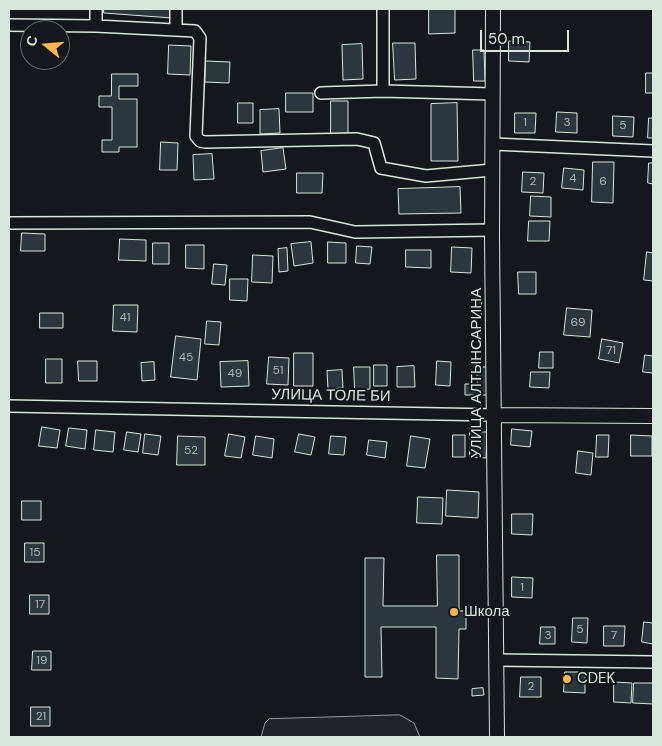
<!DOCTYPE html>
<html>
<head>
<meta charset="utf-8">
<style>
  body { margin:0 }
  #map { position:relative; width:662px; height:746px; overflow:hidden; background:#14181c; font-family:"DM Sans",sans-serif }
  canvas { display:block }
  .frame { position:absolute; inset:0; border:10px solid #d8e6dc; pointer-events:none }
  .north { position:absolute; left:20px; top:20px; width:50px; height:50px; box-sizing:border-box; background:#14181c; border:1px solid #626a69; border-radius:50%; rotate:287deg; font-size:14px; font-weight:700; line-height:20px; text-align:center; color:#d8e6dc }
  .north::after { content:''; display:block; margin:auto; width:18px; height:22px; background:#ffb74d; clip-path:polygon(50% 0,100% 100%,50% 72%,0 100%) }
  .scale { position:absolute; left:480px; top:30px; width:89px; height:22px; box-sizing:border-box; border:2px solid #d8e6dc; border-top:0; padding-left:6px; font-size:15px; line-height:18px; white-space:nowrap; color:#d8e6dc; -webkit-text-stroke:4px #14181c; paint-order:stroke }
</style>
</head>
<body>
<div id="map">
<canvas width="662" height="746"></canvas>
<div class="frame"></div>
<div class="north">С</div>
<div class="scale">50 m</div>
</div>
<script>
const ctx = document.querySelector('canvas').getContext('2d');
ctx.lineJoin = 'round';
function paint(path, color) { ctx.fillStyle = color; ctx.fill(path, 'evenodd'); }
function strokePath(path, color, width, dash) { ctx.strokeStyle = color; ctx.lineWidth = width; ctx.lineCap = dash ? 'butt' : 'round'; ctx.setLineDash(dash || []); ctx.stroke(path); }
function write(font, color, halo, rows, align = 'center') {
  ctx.font = font + ' "DM Sans",sans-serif'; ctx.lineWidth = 4; ctx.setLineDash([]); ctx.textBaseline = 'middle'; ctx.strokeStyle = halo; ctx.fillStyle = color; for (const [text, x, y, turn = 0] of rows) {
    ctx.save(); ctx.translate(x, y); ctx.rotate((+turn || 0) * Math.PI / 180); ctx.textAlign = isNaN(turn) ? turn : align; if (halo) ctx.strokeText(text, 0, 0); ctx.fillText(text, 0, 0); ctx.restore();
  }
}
const green = new Path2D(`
  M400 715 414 723 420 737H261L265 723 269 719Z`);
const building = new Path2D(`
  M104 9H173L172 18 104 13Z
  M429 9H455V33L429 34Z
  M509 41 530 42 529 62 509 61Z
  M393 43H415L416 79 395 80Z
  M362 44 363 79 343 80 342 45Z
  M169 45 191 46 190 75 168 74Z
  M473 50H484L485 81H474Z
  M206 61 230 62 229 83 205 82Z
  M646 73H653V93H646Z
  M112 74H138V86H119V99H137V147H119V152H102V140H112V107H99V96H111Z
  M286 93H313V112H286Z
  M331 101H348V133L331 134Z
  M238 103H253V123H238Z
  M457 103 458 161H431V104Z
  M279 109 280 133 260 134V110Z
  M557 112 577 113V133L556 132Z
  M515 113H536L535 133H515Z
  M613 116 634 117 633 137 613 136Z
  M649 118H653V138H648Z
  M161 142 178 143 177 170H160Z
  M283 148 286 169 263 172 261 151Z
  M212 154 214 179 194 180 193 155Z
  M593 162H614L613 203 592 202Z
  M649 163H653V184L648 183Z
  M564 168 584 170 583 190 562 188Z
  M523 172 544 173 543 193 522 192Z
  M297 173H323L322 193H297Z
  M460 187 461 213 399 214 398 189Z
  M531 196 551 197V217L530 216Z
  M529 221H550L549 241H528Z
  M22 233 45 234V251H21Z
  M120 239 146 240V261L119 260Z
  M311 242 313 263 294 266 291 244Z
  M328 242 346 243V263H328Z
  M153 243H169V264H153Z
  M186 245H204V269L186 268Z
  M357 246 372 247 370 264 356 263Z
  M452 247 472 248 471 273 451 272Z
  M287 248 288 271 279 272 278 249Z
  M406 250H431V268L406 267Z
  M647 252 653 253V281L644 280Z
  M253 255 273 256 272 283 252 282Z
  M214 264 227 265 225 285 212 284Z
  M518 272H536V294H519Z
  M230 279H248L247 301 230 300Z
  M475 297H482L481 318 473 317Z
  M114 305H138L137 332 113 331Z
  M567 308 592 310 590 337 564 335Z
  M40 313H63V328H40Z
  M207 321 221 322 219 345 205 344Z
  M176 336 201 339 197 380 171 377Z
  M602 339 623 343 619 363 599 359Z
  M540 352H553V368H539Z
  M294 353H313V386H294Z
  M645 355 653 356V373L643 372Z
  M269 357 289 358 288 385 267 384Z
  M46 359H62V383H46Z
  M78 361H97V381H79Z
  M248 361 249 386 221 387 220 362Z
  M437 361 451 362 450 386 436 385Z
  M154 362 155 380 142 381 141 363Z
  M374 365H387V386H374Z
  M414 366 415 387H397V367Z
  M354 367H370V389L355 390Z
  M477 367H488V395H465V384H477Z
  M342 370 343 388 328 389 327 371Z
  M531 372H550L549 388 530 387Z
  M42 427 60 430 57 448 39 446Z
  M69 428 87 430 85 449 66 446Z
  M512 429 532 431 530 447 511 445Z
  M96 430 115 432 113 452 94 450Z
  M127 432 141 434 138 452 124 450Z
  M470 432H487L486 458 470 457Z
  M145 434 161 436 158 455 143 453Z
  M229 434 245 437 241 458 225 456Z
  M299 434 315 437 311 455 295 452Z
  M453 435H465V457H453Z
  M597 435H609L608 457H596Z
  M631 435 652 436V456H631Z
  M178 436 205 437V465H177Z
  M256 436 274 439 272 458 253 455Z
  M331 436 346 437 344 455 329 454Z
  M411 436 430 439 425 468 407 466Z
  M369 440 387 442 385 458 367 455Z
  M578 451 593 453 591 475 576 473Z
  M447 490 479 492 478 518 446 516Z
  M418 497 443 498 442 524 417 523Z
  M22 501H41V520H22Z
  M512 514H533L532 535 512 534Z
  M25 543H44V562H25Z
  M437 555H459V611H466V629H459L458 679 436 678V627H381L382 677H365V558H384L383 606H437Z
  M512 577 533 578 532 598 512 597Z
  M30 595H49V614H30Z
  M573 618H588L587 643 572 642Z
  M644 622 653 623V644L642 642Z
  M604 626H625L624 646H604Z
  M541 627H555V644H540Z
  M33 651H51V670H32Z
  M565 672H585V693L564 692Z
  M521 677H541V697H520Z
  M614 682 632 683 631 703 614 702Z
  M634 683H653V704L633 703Z
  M483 688 484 695 472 696V689Z
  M31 707H50V726H31Z`);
const minor = new Path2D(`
  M96 9V26L195 31 200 38 196 136 200 141 205 142 357 139 374 143 381 168 426 176 492 170
  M176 9V29
  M9 25 96 26
  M383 91 493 94
  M321 93 383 91V9
  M493 144 653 151
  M9 223 310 222 355 232 493 230
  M9 406 494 415
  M496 660 653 662`);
const tertiary = new Path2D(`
  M493 9 492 237 497 737
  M494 415 653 416`);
const markers = [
  [454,612,5,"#ffb74d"],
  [567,679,5,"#ffb74d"]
];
const numberNames = [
  ["1",525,123],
  ["3",567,123],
  ["5",623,126],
  ["4",573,179],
  ["2",533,182],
  ["6",603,182],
  ["41",125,318],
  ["69",578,323],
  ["71",611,351],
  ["45",186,358],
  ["51",278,371],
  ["49",235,374],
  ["52",191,451],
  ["15",35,553],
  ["1",522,588],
  ["17",40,605],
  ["5",580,630],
  ["3",548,636],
  ["7",614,636],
  ["19",42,661],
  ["2",531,687],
  ["21",41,717]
];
const streetNames = [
  ["УЛИЦА АЛТЫНСАРИНА",477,373,-90],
  ["УЛИЦА ТОЛЕ БИ",331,396,1]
];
const poiNames = [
  ["Школа",464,612],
  ["CDEK",577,679]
];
paint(green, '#202428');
strokePath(green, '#939e99', 1);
paint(building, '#2c363c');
strokePath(building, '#d8e6dc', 1);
strokePath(minor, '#d8e6dc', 14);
strokePath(tertiary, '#d8e6dc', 16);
strokePath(minor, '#14181c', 11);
strokePath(tertiary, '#14181c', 14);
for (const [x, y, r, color] of markers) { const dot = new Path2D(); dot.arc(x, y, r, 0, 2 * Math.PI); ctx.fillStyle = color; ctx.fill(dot); strokePath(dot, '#14181c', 2); }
write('12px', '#adbab4', null, numberNames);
write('15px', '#d8e6dc', '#14181c', streetNames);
write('15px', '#d8e6dc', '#14181c', poiNames, 'left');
</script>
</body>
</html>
